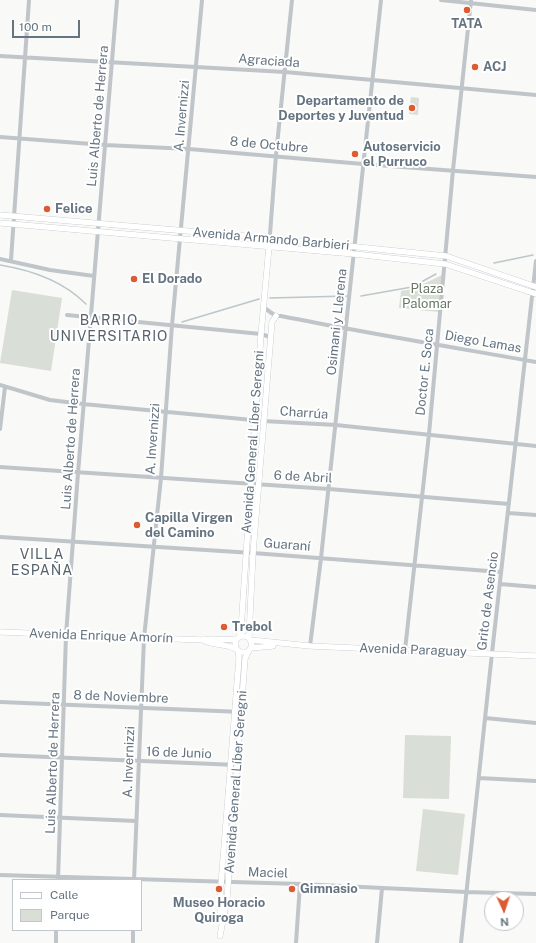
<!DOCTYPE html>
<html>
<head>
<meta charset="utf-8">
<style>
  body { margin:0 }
  #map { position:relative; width:536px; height:943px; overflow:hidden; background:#f9f9f7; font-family:"Public Sans",sans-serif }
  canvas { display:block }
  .legend { position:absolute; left:12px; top:879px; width:130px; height:52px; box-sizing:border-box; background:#fff; border:1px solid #c1c7cd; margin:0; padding:5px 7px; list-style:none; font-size:12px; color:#657481 }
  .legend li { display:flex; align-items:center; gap:8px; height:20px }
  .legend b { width:20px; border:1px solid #c1c7cd }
  .north { position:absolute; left:484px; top:891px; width:40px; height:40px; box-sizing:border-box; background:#fff; border:1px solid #c1c7cd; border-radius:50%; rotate:177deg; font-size:11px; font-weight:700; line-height:16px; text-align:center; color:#657481 }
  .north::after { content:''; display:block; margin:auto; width:14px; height:18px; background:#dd5b32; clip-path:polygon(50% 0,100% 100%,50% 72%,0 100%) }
  .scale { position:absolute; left:12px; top:20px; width:68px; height:18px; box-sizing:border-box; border:2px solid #657481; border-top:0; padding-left:5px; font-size:12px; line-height:14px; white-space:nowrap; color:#657481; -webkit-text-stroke:3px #fff; paint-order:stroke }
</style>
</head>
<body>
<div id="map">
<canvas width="536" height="943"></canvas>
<ul class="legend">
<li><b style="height:5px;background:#fff"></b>Calle</li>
<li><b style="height:11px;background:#d9ded6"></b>Parque</li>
</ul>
<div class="north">N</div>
<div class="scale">100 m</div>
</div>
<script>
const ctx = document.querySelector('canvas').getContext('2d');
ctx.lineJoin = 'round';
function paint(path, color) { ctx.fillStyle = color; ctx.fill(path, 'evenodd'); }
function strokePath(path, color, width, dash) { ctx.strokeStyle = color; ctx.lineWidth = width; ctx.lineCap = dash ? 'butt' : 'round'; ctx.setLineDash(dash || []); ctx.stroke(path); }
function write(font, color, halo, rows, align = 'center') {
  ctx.font = font + ' "Public Sans",sans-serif'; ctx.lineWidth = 4; ctx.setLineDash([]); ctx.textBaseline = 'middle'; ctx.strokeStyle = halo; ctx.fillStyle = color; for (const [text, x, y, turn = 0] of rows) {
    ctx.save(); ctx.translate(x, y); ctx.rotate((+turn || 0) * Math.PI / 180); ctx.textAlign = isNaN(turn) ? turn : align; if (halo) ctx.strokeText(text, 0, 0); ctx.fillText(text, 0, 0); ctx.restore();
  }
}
const green = new Path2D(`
  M411 97 419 98 418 115 409 114Z
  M442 275 439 312 399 308 401 291 413 289Z
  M12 290 62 298 51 371 0 363Z
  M405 735 451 736 449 799 403 798Z
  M423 809 465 814 458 875 416 871Z`);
const stream = new Path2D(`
  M494 263 533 255
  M0 265C31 270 63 281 86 304
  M361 296 412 287 436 274
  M270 298 348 296
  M182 322 259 299`);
const street = new Path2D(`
  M441 0 536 10
  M0 56 285 72 536 95
  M0 137 105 145 189 149 363 164 536 177
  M269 247 276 155 292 0
  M0 259 50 270 94 276
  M11 260 29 0
  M263 307 276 316H281C366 333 451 347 536 362
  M67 315 261 334 270 337
  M0 385 50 400 83 404 263 421 336 425 536 446
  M0 429 5 387
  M0 467 329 489 509 504
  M508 513 536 515
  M0 537 253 553 501 572
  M500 584 536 587
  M310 646 321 558 381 0
  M405 650 429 434 453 170 471 0
  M0 702 242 712
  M485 718 536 723
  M0 755 237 765
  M479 778 536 781
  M0 815 136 821
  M0 875 300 884 466 892 536 894
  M58 880 66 635 78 473 117 0
  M134 880 144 638 161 478 172 325 202 0
  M56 943V930
  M133 943V930
  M296 943 300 884
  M377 943 382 888
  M461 943 492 653 536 261`);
const secondary = new Path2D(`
  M0 215 269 238 446 256 536 287
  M0 223 354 254 445 264 536 294
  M0 632 203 640C213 637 225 641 236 639
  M239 637 241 630 261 334 269 247
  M249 637 253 553 272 322 276 316
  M203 640C212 646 225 643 236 649
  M251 640 310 646 536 656
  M251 648 273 646
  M220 921V898L239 658 238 651
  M220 936 227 899 245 659 248 652 252 646C251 635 240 632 235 642L236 649 240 652H248`);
const markers = [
  [467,10,4,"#dd5b32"],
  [475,67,4,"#dd5b32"],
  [412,108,4,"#dd5b32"],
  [355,154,4,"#dd5b32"],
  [47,209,4,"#dd5b32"],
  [134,279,4,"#dd5b32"],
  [137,525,4,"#dd5b32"],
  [224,627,4,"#dd5b32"],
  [219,889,4,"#dd5b32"],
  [292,889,4,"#dd5b32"]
];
const poiNames = [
  ["TATA",467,24,"center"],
  ["ACJ",483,67],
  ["Departamento de",404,101,"right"],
  ["Deportes y Juventud",404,116,"right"],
  ["Autoservicio",363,147],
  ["el Purruco",363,162],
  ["Felice",55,209],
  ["El Dorado",142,279],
  ["Capilla Virgen",145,518],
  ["del Camino",145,533],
  ["Trebol",232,627],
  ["Gimnasio",300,889],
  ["Museo Horacio",219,903,"center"],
  ["Quiroga",219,918,"center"]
];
const streetNames = [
  ["Agraciada",269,61,4],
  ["Luis Alberto de Herrera",98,116,-85],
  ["A. Invernizzi",182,116,-85],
  ["8 de Octubre",269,145,5],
  ["Avenida Armando Barbieri",271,239,5],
  ["Osimani y Llerena",337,322,-84],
  ["Diego Lamas",483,342,10],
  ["Doctor E. Soca",425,372,-84],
  ["Charrúa",304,413,4],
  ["Luis Alberto de Herrera",71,439,-86],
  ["A. Invernizzi",153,439,-86],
  ["Avenida General Líber Seregni",253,442,-86],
  ["6 de Abril",303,477,3],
  ["Guaraní",287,545,4],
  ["Grito de Asencio",488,601,-83],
  ["Avenida Enrique Amorín",101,636,2],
  ["Avenida Paraguay",413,650,2],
  ["8 de Noviembre",121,697,2],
  ["16 de Junio",179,753,2],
  ["A. Invernizzi",129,762,-88],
  ["Luis Alberto de Herrera",53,763,-88],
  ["Avenida General Líber Seregni",236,782,-86],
  ["Maciel",268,873,2]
];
const parkNames = [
  ["Plaza",427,289],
  ["Palomar",427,304]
];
const neighbourhoodNames = [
  ["BARRIO",109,321],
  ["UNIVERSITARIO",109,337],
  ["VILLA",42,555],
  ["ESPAÑA",42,571]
];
paint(green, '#d9ded6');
strokePath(stream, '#bcc6cb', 1.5);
strokePath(secondary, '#b5babf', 6);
strokePath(street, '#c0c5c9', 4);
strokePath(secondary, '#fff', 5.5);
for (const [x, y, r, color] of markers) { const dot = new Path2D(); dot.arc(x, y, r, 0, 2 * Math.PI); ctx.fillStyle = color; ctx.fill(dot); strokePath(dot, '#fff', 1.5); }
write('bold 13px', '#657481', '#fff', poiNames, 'left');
write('13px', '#657481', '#fff', streetNames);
write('13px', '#677964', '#fff', parkNames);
ctx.letterSpacing = '1px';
write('14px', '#57626c', '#fff', neighbourhoodNames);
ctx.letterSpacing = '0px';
</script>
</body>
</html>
